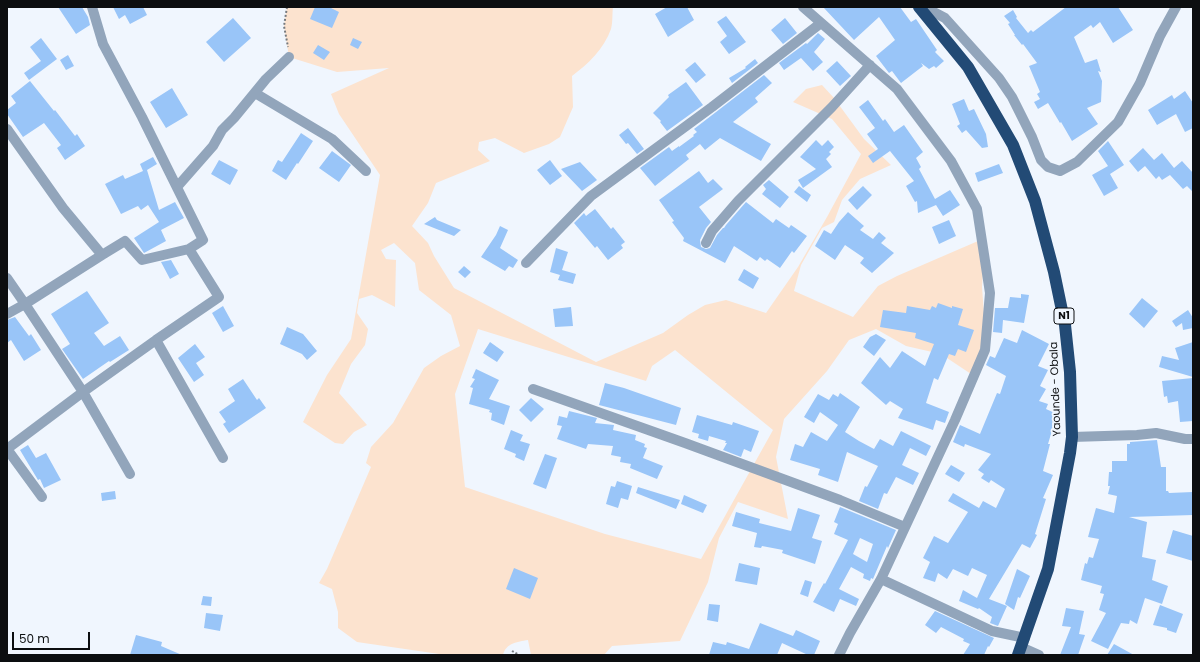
<!DOCTYPE html>
<html>
<head>
<meta charset="utf-8">
<style>
  body { margin:0 }
  #map { position:relative; width:1200px; height:662px; overflow:hidden; background:#f0f6fe; font-family:Poppins,sans-serif }
  canvas { display:block }
  .frame { position:absolute; inset:0; border:8px solid #0c0e10; pointer-events:none }
  .scale { position:absolute; left:12px; top:632px; width:78px; height:18px; box-sizing:border-box; border:2px solid #0c0e10; border-top:0; padding-left:5px; font-size:12px; line-height:14px; white-space:nowrap; color:#0c0e10; -webkit-text-stroke:3px #f0f6fe; paint-order:stroke }
</style>
</head>
<body>
<div id="map">
<canvas width="1200" height="662"></canvas>
<div class="frame"></div>
<div class="scale">50 m</div>
</div>
<script>
const ctx = document.querySelector('canvas').getContext('2d');
ctx.lineJoin = 'round';
function paint(path, color) { ctx.fillStyle = color; ctx.fill(path, 'evenodd'); }
function strokePath(path, color, width, dash) { ctx.strokeStyle = color; ctx.lineWidth = width; ctx.lineCap = dash ? 'butt' : 'round'; ctx.setLineDash(dash || []); ctx.stroke(path); }
function write(font, color, halo, rows, align = 'center') {
  ctx.font = font + ' Poppins,sans-serif'; ctx.lineWidth = 4; ctx.setLineDash([]); ctx.textBaseline = 'middle'; ctx.strokeStyle = halo; ctx.fillStyle = color; for (const [text, x, y, turn = 0] of rows) {
    ctx.save(); ctx.translate(x, y); ctx.rotate((+turn || 0) * Math.PI / 180); ctx.textAlign = isNaN(turn) ? turn : align; if (halo) ctx.strokeText(text, 0, 0); ctx.fillText(text, 0, 0); ctx.restore();
  }
}
const green = new Path2D(`
  M287 7H613C612 14 613 22 611 29 604 49 588 64 572 76L573 107 560 137 549 144 524 153 495 138 479 142 478 150 490 161 436 183 428 203 412 226 428 243 434 256 454 288 596 362 663 333 688 315 705 305 726 300 766 313 798 267 827 217 861 154 832 119 793 102 806 89 822 85 834 98 864 139 891 165 860 179 842 200 834 222 822 228 801 265 794 291 853 317 878 286 897 276 985 238 982 287 986 341 974 376 941 354 906 346 876 329 849 340 827 371 784 419 776 457 788 519 738 502 719 538 708 582 680 641 612 646 604 655H531L528 640C517 642 506 643 503 655H446L357 642 338 628V612L332 589 319 583 327 569 371 467 366 463 371 447 393 423 424 368 441 356 460 346 451 315 419 290 415 263 394 243 381 250 386 259 396 260 395 307 372 295 359 299 357 313 368 329 365 345 351 364 339 393 367 425 354 432 343 444 335 443 303 422 327 375 351 339 380 175 339 114 331 94 389 68 337 72 289 57 284 26ZM478 329 646 381 652 366 675 350 773 430 701 559 605 534 465 487 455 394Z`);
const building = new Path2D(`
  M58 7H82L88 17 90 25 76 34Z
  M113 7H143L147 15 130 24 125 15 119 19Z
  M315 7H329L339 12 332 28 310 19Z
  M667 7H687L694 20 668 37 655 14Z
  M823 7H900L911 22 916 19 937 50 935 52 944 61 936 68 934 66 929 69 921 63 923 66 901 83 892 71 889 73 876 56 895 40 879 17 854 40Z
  M1066 7H1118L1133 30 1113 43 1100 22 1093 28 1091 25 1074 37 1085 63 1097 59 1101 72 1098 71 1102 81 1101 102 1087 108 1098 124 1072 141 1061 122 1060 123 1048 103 1038 109 1034 102 1040 99 1037 94 1040 92 1029 66 1037 63 1023 44 1022 45 1014 35H1015L1008 24 1010 23 1004 16 1013 10 1017 17 1016 18 1028 33 1031 30 1033 32Z
  M726 16 746 42 729 54 720 42 727 36 717 22Z
  M233 18 251 38 224 62 206 42Z
  M785 18 797 33 783 44 771 30Z
  M818 33 825 39 814 52 823 62 813 71 801 58 784 70 779 63 806 43 807 44Z
  M41 38 57 59 29 80 24 73 41 61 30 47Z
  M353 38 362 42 358 49 350 45Z
  M318 45 330 52 324 60 313 53Z
  M68 55 74 66 66 70 60 60Z
  M755 59 758 63 732 83 729 78 746 68 745 67Z
  M837 61 851 76 840 86 826 71Z
  M695 62 706 75 696 83 685 70Z
  M764 75 772 83 755 98 758 102 733 122 771 144 761 161 720 138 705 150 700 144 686 155 689 159 655 186 640 168 669 147 672 151 679 146V147L694 136 693 135 697 132 694 129Z
  M30 81 54 111 55 110 75 136 77 134 85 146 65 160 57 148 61 145 44 123 23 137 7 114V110L16 103 11 96Z
  M686 82 703 105 667 131 660 122 661 121 653 113 669 97 668 95Z
  M172 88 188 115 166 128 150 102Z
  M1185 91 1193 103V128L1185 132 1176 114 1157 125 1148 110 1172 95 1174 99Z
  M964 99 969 111 974 109 986 134 988 147 982 148 966 130 962 133 957 126 960 124 952 104Z
  M868 100 883 121 885 119 894 132 904 125 923 152 916 158 921 167 919 169 935 199 950 190 960 205 943 216 936 205 918 213 917 201 915 202 906 186 914 181 890 151 873 163 868 156 878 149 867 134 875 128 859 107Z
  M628 128 644 149 637 154 628 143 626 144 619 135Z
  M301 133 313 141 298 164 297 163 286 180 272 171 278 160 282 162Z
  M816 140 822 146 828 140 834 147 829 152 831 154 826 159 832 167 803 188 798 180 816 169 800 157Z
  M1108 141 1124 165 1110 174 1118 188 1104 196 1092 175 1108 166 1098 151Z
  M1143 148 1154 160 1162 153 1174 168 1182 161 1193 173V192L1187 186 1183 189 1170 175 1162 180 1159 176 1156 179 1145 166 1138 172 1129 161Z
  M332 151 351 165 339 182 319 168Z
  M153 157 157 164 147 170 159 210 175 202 184 218 161 230 166 241 144 253 134 238 159 222 148 205 141 210 138 206 121 214 105 184 123 175 125 179 143 171 140 164Z
  M219 160 238 170 230 185 211 174Z
  M550 160 562 176 550 185 537 170Z
  M580 162 597 180 582 191 561 169Z
  M999 164 1003 173 978 182 975 173Z
  M699 171 708 183 713 179 723 189 699 207 711 222 706 228 700 240 701 247 706 249 710 248 717 235 723 228H724L726 225 746 202 773 223 776 219 789 228 791 225 807 236 794 253 792 251 780 268 767 259 765 261 760 257 757 261 734 246 725 263 683 241 684 238 672 222 674 221 659 200Z
  M769 180 789 197 780 208 762 194 766 189 763 185Z
  M799 186 811 195 807 202 794 192Z
  M863 186 872 195 857 210 848 200Z
  M595 209 611 229 613 227 625 242 621 245 623 248 608 260 597 246 595 248 574 223 584 213 586 216Z
  M848 212 864 226 860 230 873 239 879 232 886 238 881 243 894 253 872 273 860 263 864 258 845 245 835 260 815 246 824 230 831 234 839 222Z
  M435 217 437 220 461 230 454 236 424 224Z
  M949 220 956 236 939 244 932 227Z
  M500 226 508 230 500 248 518 260 513 268 509 266 505 271 481 257 496 235Z
  M556 248 568 252 562 270 576 274 573 284 558 280 560 275 550 272Z
  M171 260 179 274 170 279 161 262Z
  M464 266 471 272 465 278 458 272Z
  M744 269 759 278 753 289 738 280Z
  M87 291 109 323 94 333 104 346 120 336 129 350 110 362 109 361 83 379 62 349 70 344 51 314Z
  M1021 294 1029 295 1024 323 1003 320 1002 333 993 332 995 308H1008L1010 297 1021 298Z
  M1142 298 1158 311 1144 328 1129 314Z
  M938 303 952 308V306L963 309 958 325 974 330 966 352 958 349 955 356 949 354 938 380 934 378 926 403 949 412 945 423 936 420 933 430 898 418 903 409 890 401 886 405 861 383 880 357 890 368 902 351 925 366 934 344 915 338 916 333 880 327 883 310 906 313 907 306 930 310 932 306 936 308Z
  M223 306 234 326 223 332 212 313Z
  M571 307 573 326 555 327 553 309Z
  M1188 310 1193 318V328L1183 330 1182 323 1176 327 1172 321Z
  M15 317 29 336 31 334 41 350 24 361 11 340 7 343V320Z
  M287 327 303 334 317 351 307 360 302 354 280 344Z
  M1022 330 1049 344 1038 366 1048 370 1040 386 1046 389 1039 401 1048 404 1046 409 1057 414 1048 444H1050L1043 471 1053 475 1043 498 1046 499 1035 534 1037 535 1030 548 1022 544 989 599 1007 606 998 626 990 623 992 617 979 608 978 609 959 601 963 590 977 598 987 575 972 568 968 576 953 569 947 579 938 573 935 582 923 578 930 562 923 558 934 536 948 543 968 512 948 501 953 493 979 508 983 501 996 508 1005 489 991 480 989 483 981 478 984 474 978 470 991 454 965 444 964 447 953 442 960 425 980 434 997 393 1000 394 1006 376 986 365 990 356 995 358 1004 338 1017 343Z
  M876 334 886 340 874 356 863 347 870 337Z
  M490 342 504 352 497 362 483 353Z
  M1193 342V377L1159 367 1162 356 1179 360 1175 348Z
  M195 344 205 357 196 363 204 375 194 382 178 358Z
  M476 369 499 380 489 399 510 406 504 425 491 420 492 413 489 412 490 410 469 404 473 388 470 387 475 379 472 378Z
  M1193 378V421L1180 422 1178 401 1168 403 1167 396 1164 397 1162 381Z
  M243 379 257 400 259 398 266 408 229 433 223 424 226 422 219 412 235 401 228 389Z
  M605 383 624 388 681 408 676 425 599 405Z
  M840 393 860 407 845 432 859 441 874 449 880 439 893 446 901 431 931 446 926 456 910 448 902 465 919 473 913 485 896 477 887 494 884 493 878 509 859 501 865 486 867 487 878 466 847 452 838 482 818 475 820 469 790 460 795 444 803 447 811 432 827 441 838 425 820 412 814 423 804 417 818 394 829 400 833 394 838 397Z
  M531 398 544 409 531 422 519 410Z
  M569 411 597 418 595 423 614 425 613 430 636 435 635 440 645 444 644 447 647 448 643 458 663 466 657 479 630 468 631 464 620 462 621 457 611 455 613 446 588 444 586 449 557 439 562 426 557 425 559 416 567 418Z
  M697 415 732 425 733 422 759 431 751 452 744 449 741 457 723 450 727 443H725L726 441 709 436 708 441 698 438 699 434 692 432Z
  M511 430 523 435 520 441 530 444 524 461 515 457 516 454 504 449Z
  M1157 440 1161 467H1166V491H1168L1169 493 1193 492V515L1129 517 1147 522 1142 557 1156 560 1152 580 1168 586 1162 604 1145 598 1137 624 1130 620 1129 624 1121 623 1108 649 1091 641 1106 613 1099 610 1104 594 1100 593 1102 586 1081 580 1085 563 1087 564 1089 557 1093 558 1099 539 1088 537 1096 508 1114 513 1117 496 1108 494 1110 486H1108L1109 472H1112V461H1127V444H1130V442Z
  M28 445 36 458 46 453 61 480 44 488 40 479 38 480 20 450Z
  M545 454 557 458 546 489 533 484Z
  M951 465 965 473 959 482 945 474Z
  M617 481 632 486 628 500 621 498 618 508 606 504 611 486 615 487Z
  M638 487 680 500 676 509 636 493Z
  M115 491 116 499 102 501 101 493Z
  M684 495 707 505 703 513 681 504Z
  M840 507 896 530 888 548 887 546 873 579 871 578 870 581 863 578 864 574 851 567 839 589 859 599 856 606 840 599 834 612 813 602 824 583 825 584 848 540 834 534 838 524 834 522ZM860 538 873 544 867 562 853 554Z
  M798 508 820 515 812 538 822 541 815 564 782 553 783 550 762 546 761 548 754 547 757 533 732 526 736 512 760 519 759 523 791 531Z
  M1173 530 1193 536V561L1166 553Z
  M739 563 760 568 757 585 735 581Z
  M514 568 538 578 530 599 506 589Z
  M1017 569 1030 576 1020 598 1018 597 1014 610 1005 604Z
  M805 580 812 582 808 597 800 594Z
  M203 596 212 597 211 606 201 605Z
  M709 604 720 605 718 622 707 620Z
  M1160 605 1183 614 1176 633 1167 630V628L1153 625Z
  M1066 608 1084 611 1079 634 1085 635 1078 655H1060L1071 627 1062 626Z
  M935 611 994 638 989 647 988 646 984 655H963L970 644 963 641 964 639 941 627 936 633 925 625Z
  M206 613 223 615 220 631 204 628Z
  M760 623 793 636 796 630 820 641 814 655H808L782 643 777 655H709L713 642 726 645 727 642 749 649Z
  M136 635 162 642 161 646 182 655H130Z
  M1114 644 1134 655H1107Z`);
const path = new Path2D(`
  M287 7 284 26 288 47
  M512 651 519 655`);
const minor = new Path2D(`
  M92 7 103 44 142 117 203 240 189 249 219 297 156 340 223 458
  M803 7 897 89 951 161 977 209 990 293 985 350 955 420 881 579 850 633 839 655
  M924 7 945 18 999 78 1012 97 1032 137 1041 160 1048 167 1060 171 1077 162 1118 122 1140 83 1160 36 1176 7
  M255 93 332 139 366 171
  M7 129 63 208 102 255 25 304 83 392 7 449
  M177 187 213 146 222 130 234 118 266 79 289 57
  M706 243 712 231 738 201 832 107 870 65
  M102 255 125 241 142 260 189 249
  M526 263 591 196 712 107 821 23
  M7 278 25 304 7 314
  M533 389 685 443 840 500 905 527
  M1072 437 1137 435 1156 433 1185 439H1193
  M7 449 42 497
  M130 474 83 392 156 340
  M881 579 992 631 1025 638
  M1021 647 1039 655`);
const highway = new Path2D(`
  M919 7 968 67 1013 145 1035 201 1054 272 1065 325 1070 372 1072 437 1070 453 1048 569 1018 655`);
const shields = [
  [1064,316,20]
];
const shieldNames = [
  ["N1",1064,316]
];
const streetNames = [
  ["Yaounde - Obala",1056,389,-92]
];
paint(green, '#fce3cf');
paint(building, '#99c5f8');
strokePath(path, '#767a7f', 2, [2, 2]);
strokePath(minor, '#92a5bb', 10);
strokePath(highway, '#224a75', 12);
for (const [x, y, w] of shields) { const box = new Path2D(); box.roundRect(x - w / 2, y - 8, w, 16, 3); ctx.fillStyle = '#f0f6fe'; ctx.fill(box); strokePath(box, '#0c0e10', 1); }
write('bold 10px', '#0c0e10', null, shieldNames);
write('11px', '#0c0e10', '#f0f6fe', streetNames);
</script>
</body>
</html>
